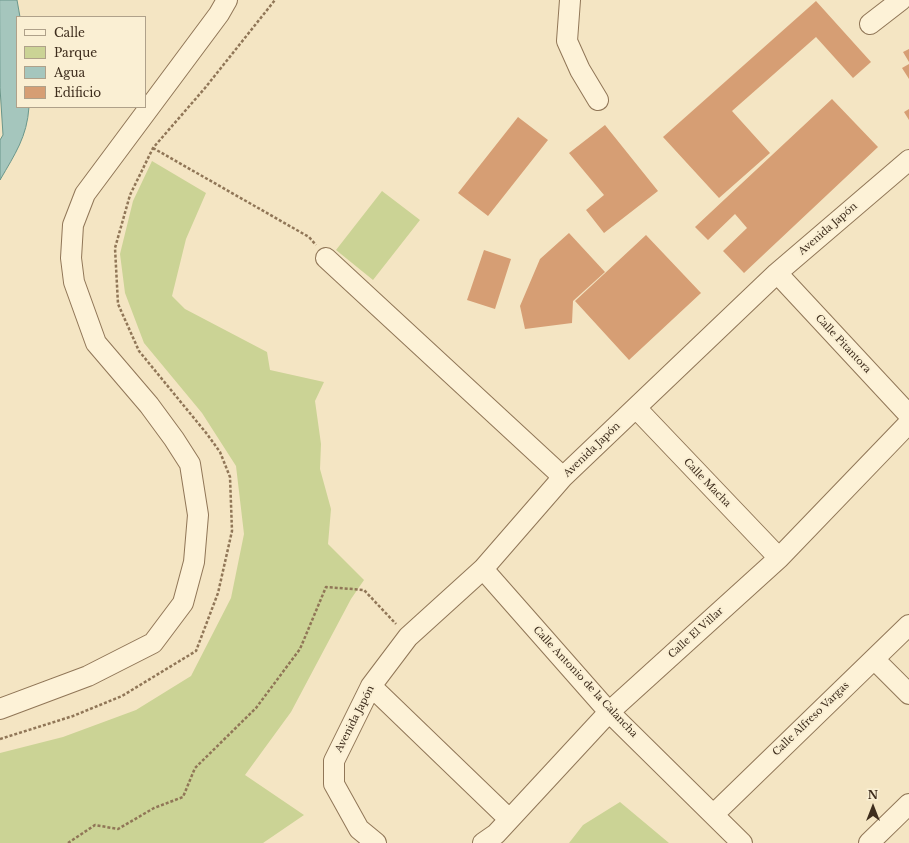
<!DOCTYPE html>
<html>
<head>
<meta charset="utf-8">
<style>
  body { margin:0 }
  #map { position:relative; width:909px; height:843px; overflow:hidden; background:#f4e5c3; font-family:"Libre Baskerville",serif }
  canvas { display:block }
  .legend { position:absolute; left:16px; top:16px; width:130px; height:92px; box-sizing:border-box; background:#faefd3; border:1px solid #afa18a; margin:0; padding:5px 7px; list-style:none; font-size:12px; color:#3e2d1d }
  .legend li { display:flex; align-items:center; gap:8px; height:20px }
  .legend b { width:20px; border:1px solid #afa18a }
  .north { position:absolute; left:853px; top:787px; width:40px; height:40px; -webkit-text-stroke:3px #faefd3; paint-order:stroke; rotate:0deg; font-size:11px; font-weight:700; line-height:16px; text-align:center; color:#3e2d1d }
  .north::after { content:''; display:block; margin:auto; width:14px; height:18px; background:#3e2d1d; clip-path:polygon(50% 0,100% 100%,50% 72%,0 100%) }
</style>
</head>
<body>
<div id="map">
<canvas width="909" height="843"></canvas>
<ul class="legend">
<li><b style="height:5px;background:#fdf2d7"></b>Calle</li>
<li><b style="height:11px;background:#cbd395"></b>Parque</li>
<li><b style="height:11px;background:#a5c6bd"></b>Agua</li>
<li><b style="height:11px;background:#d69e74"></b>Edificio</li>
</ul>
<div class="north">N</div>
</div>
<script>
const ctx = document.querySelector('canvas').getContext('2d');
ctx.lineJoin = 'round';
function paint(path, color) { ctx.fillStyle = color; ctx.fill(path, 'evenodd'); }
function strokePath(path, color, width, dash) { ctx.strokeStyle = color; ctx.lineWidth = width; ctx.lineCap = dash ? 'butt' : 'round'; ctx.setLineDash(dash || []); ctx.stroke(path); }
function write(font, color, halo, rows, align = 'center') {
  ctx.font = font + ' "Libre Baskerville",serif'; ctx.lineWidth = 4; ctx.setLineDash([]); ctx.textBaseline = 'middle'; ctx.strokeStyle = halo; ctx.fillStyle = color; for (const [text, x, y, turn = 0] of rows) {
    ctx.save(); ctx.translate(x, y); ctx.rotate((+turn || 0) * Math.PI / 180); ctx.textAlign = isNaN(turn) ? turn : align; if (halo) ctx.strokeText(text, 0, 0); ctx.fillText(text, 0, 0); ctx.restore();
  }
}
const green = new Path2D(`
  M152 161 206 193 186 239 172 296 185 309 267 352 270 370 324 382 315 401 321 444 320 469 331 509 328 544 364 580 351 599 291 712 245 775 304 815 263 843H0V753L63 737 136 710 191 676 231 598 244 534 236 466 202 413 144 343 125 293 120 254 133 201Z
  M382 191 420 220 373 280 336 250Z
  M620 802 669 843H569L583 825Z`);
const water = new Path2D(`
  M0 0H17L20 17H17V107H29C27 137 15 154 0 180V140L3 135 0 88Z`);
const building = new Path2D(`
  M816 1 871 62 853 78 816 37 732 111 770 153 719 198 663 137Z
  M909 49V62L903 52Z
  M909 64V79L902 68Z
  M832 99 878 147 744 273 723 251 747 228 735 214 708 240 695 227Z
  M909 109V120L904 112Z
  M518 117 548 140 488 216 458 193Z
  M605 125 658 191 604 233 586 210 604 195 569 153Z
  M569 233 605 272 573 301 572 323 525 329 520 306 540 259Z
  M646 235 701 293 629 360 575 301Z
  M484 250 511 259 495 309 467 300Z`);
const path = new Path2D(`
  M153 148 309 237 316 245
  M0 739 73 716 122 696 196 651 218 593 232 531 230 477 220 452 207 434 139 351 118 304 115 248 130 195 153 148 205 88 275 0
  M68 843 95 825 118 829 154 808 183 797 195 768 256 708 300 649 326 587 364 590 396 624`);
const minor = new Path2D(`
  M570 0 567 41 580 70 598 100
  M870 24 901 0
  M326 258 563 477
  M777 273 909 415
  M636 408 779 558
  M483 569 609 712 742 843
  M874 659 909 694
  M371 686 509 819
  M0 709 88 676 153 643 183 603 194 562 198 515 190 464 174 439 149 405 96 343 74 282 71 258 73 225 85 194 219 14 227 0
  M714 814 909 625
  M376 843 359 829 334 784V761L371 686 408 637 483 569 563 477 777 273 909 160
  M483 843 496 834 609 712 779 558 909 423
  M869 843 909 804`);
const streetNames = [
  ["Avenida Japón",828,229,-41],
  ["Calle Pitantora",843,344,47],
  ["Avenida Japón",592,450,-44],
  ["Calle Macha",707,483,46],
  ["Calle El Villar",696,633,-42],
  ["Calle Antonio de la Calancha",585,682,47],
  ["Avenida Japón",355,719,-63],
  ["Calle Alfreso Vargas",811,719,-44]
];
paint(green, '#cbd395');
paint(water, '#a5c6bd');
strokePath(water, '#6a968b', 1);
paint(building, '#d69e74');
strokePath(minor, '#907657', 22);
strokePath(path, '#907657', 2.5, [3, 2]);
strokePath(minor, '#fdf2d7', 20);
write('10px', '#3e2d1d', '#faefd3', streetNames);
</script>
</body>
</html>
